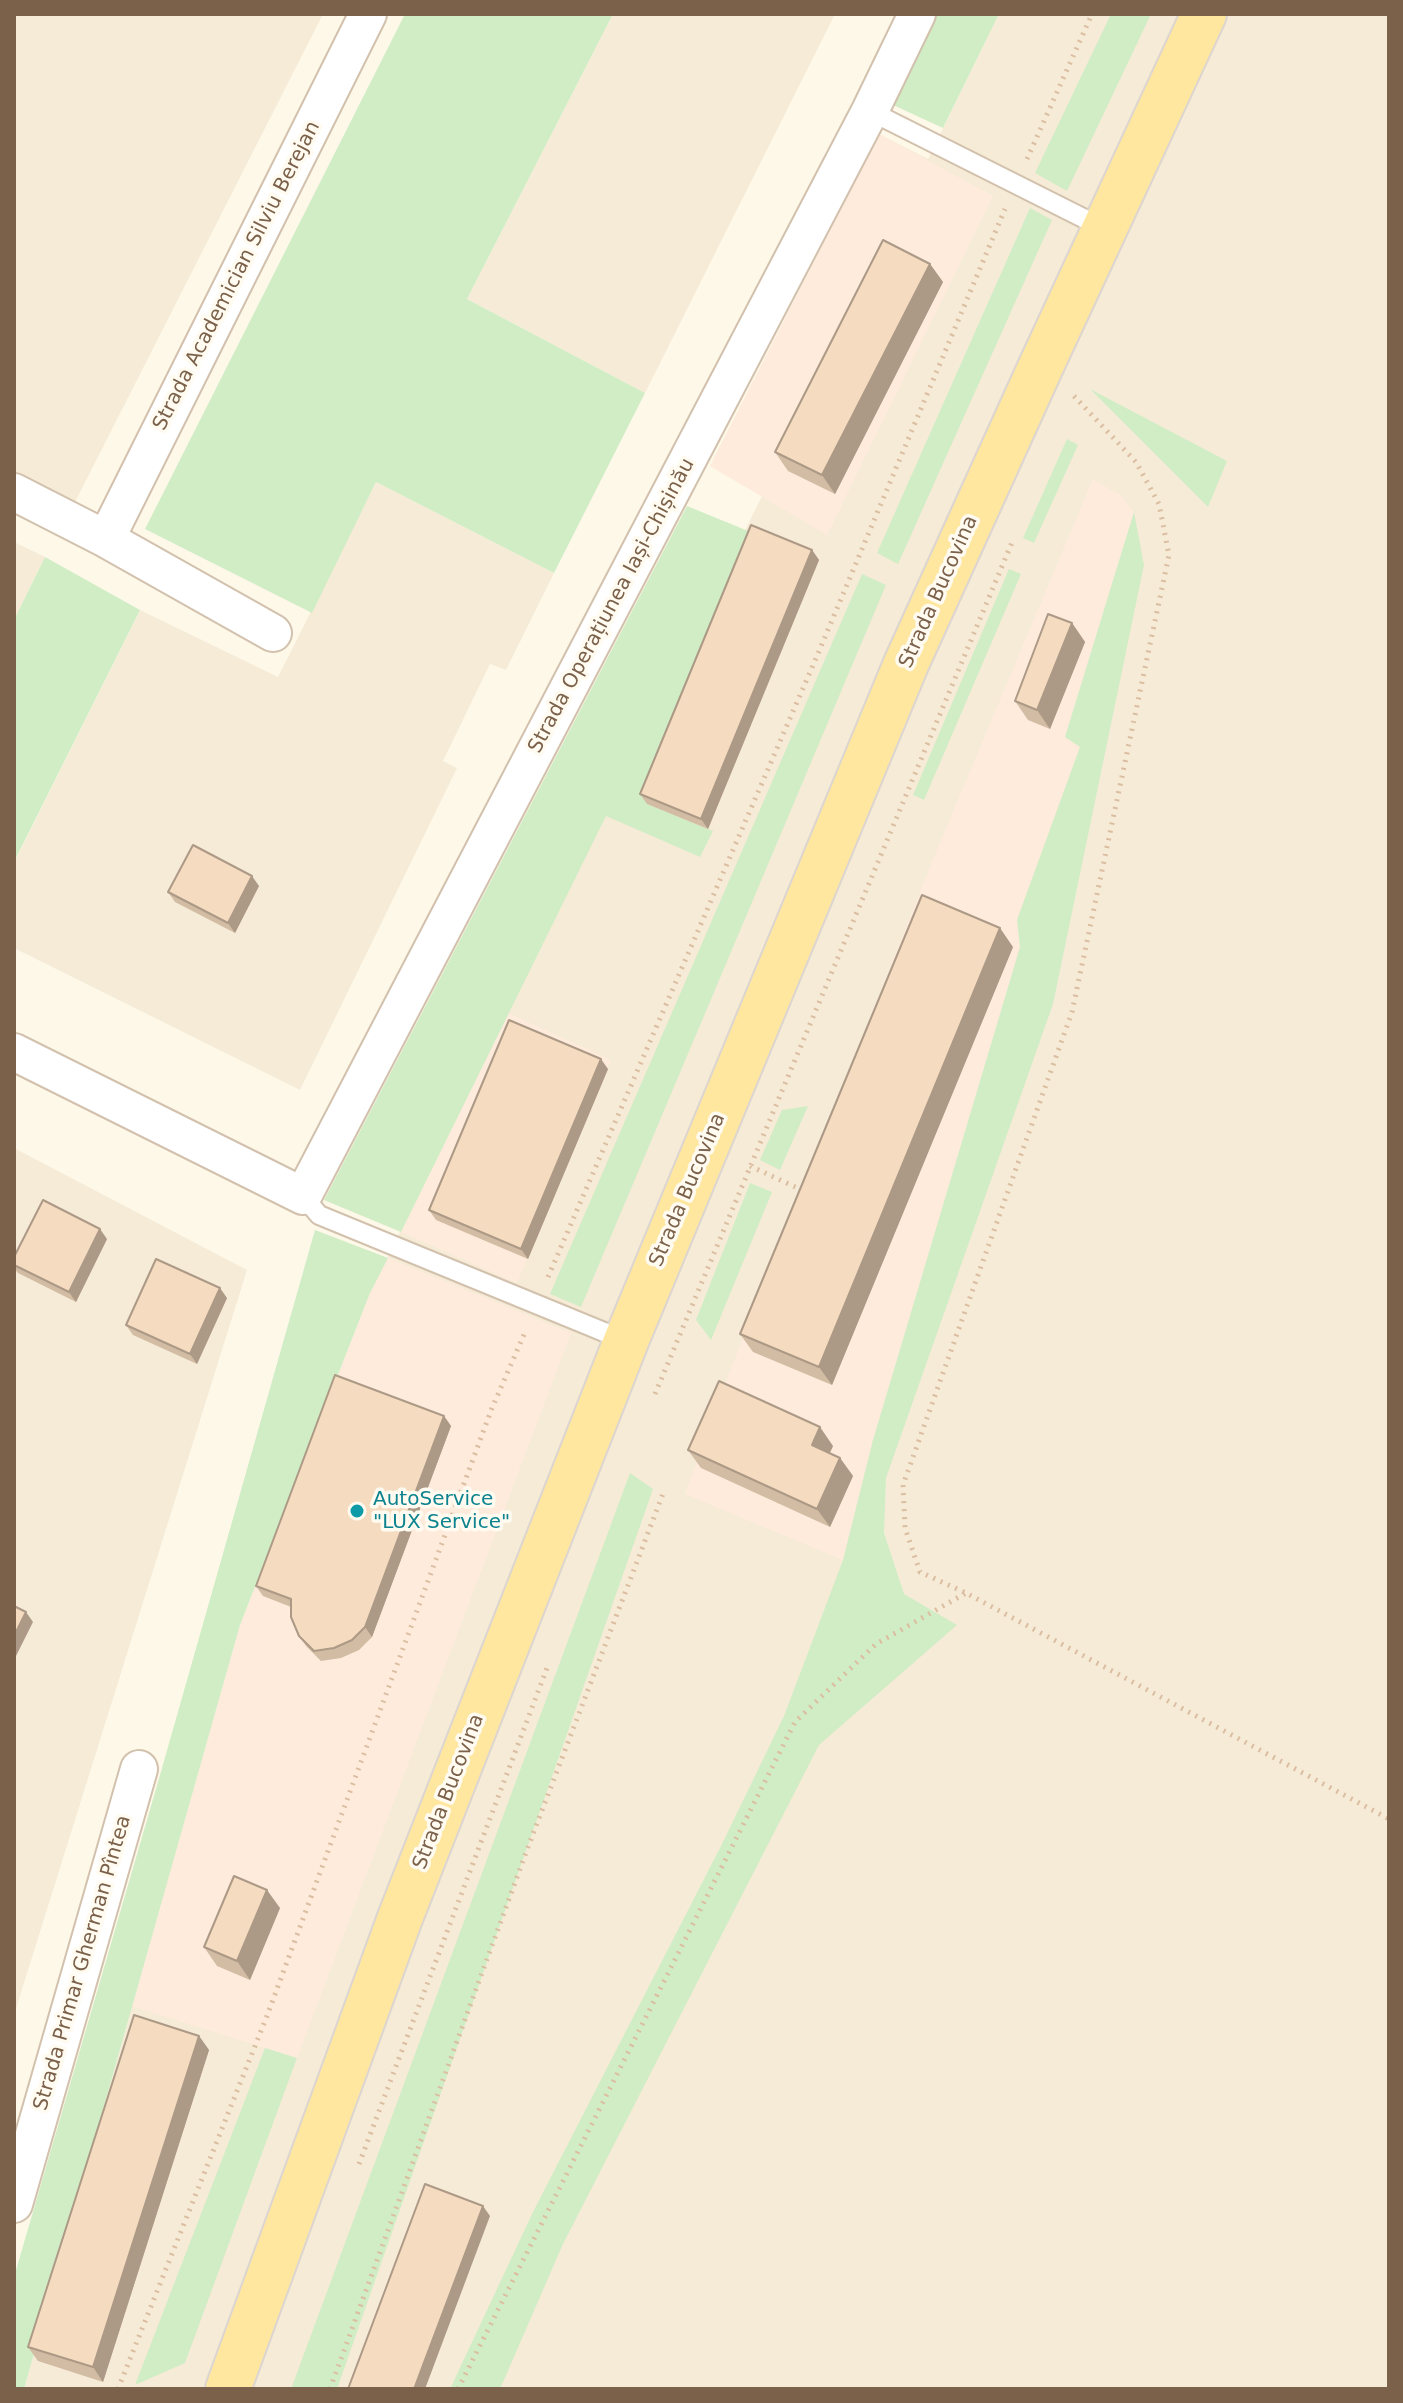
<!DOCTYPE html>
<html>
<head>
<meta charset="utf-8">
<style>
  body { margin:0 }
  #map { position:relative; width:1403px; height:2403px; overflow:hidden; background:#fef8e9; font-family:"DejaVu Sans",sans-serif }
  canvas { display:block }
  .frame { position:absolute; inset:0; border:16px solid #7b614a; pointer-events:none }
</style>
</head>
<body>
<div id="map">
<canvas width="1403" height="2403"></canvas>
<div class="frame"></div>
</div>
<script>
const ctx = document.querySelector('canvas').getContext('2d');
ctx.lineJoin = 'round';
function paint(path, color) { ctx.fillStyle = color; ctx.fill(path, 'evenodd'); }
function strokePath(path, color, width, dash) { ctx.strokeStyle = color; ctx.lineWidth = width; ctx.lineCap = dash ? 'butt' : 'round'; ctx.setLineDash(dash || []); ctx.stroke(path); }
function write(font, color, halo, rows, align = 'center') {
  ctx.font = font + ' "DejaVu Sans",sans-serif'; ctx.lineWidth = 7; ctx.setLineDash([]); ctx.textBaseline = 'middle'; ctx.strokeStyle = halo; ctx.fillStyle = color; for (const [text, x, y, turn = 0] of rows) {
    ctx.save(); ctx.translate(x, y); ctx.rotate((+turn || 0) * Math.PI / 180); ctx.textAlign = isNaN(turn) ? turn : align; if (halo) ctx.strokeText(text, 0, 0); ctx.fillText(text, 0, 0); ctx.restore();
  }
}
const residential = new Path2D(`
  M14 14H323L71 510 14 482Z
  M613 14H835L645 393 467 299Z
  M999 14H1389V2389H24L240 1625 370 1293 762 496 710 466 879 134 928 159Z
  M376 482 554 573 506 670 490 664 443 761 457 768 300 1090 14 948V863L140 610 278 677Z
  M14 542 45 557 14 620Z
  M14 1148 247 1270 14 2015Z`);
const commercial = new Path2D(`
  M879 134 993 196 827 535 710 466Z
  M1093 479 1121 496 1134 512 1065 737 1080 747 1017 919 1020 947 873 1440 843 1560 685 1494 727 1379 934 857Z
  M508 1013 611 1060 517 1283 401 1232Z
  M388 1258 571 1333 297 2058 132 2006 240 1625 370 1293Z`);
const green = new Path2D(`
  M405 14H613L467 299 645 393 554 573 376 482 312 613 145 529Z
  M937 14H999L943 128 893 105Z
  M1111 14H1151L1067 191 1035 173Z
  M1030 208 1052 220 898 564 877 553Z
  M1090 389 1227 461 1208 507Z
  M1067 439 1078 445 1034 543 1023 538Z
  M687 506 758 535 647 804 713 831 700 857 606 816 401 1232 324 1200Z
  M1134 512 1144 565 1053 1004 886 1478 884 1533 904 1594 957 1625 819 1745 563 2244 500 2389H450L533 2212 721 1846 784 1716 843 1560 873 1440 1020 947 1017 920 1080 747 1065 737Z
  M45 557 140 610 14 862V620Z
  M1009 569 1021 574 924 800 913 795Z
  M862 574 886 585 581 1307 550 1294Z
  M808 1106 780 1170 760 1160 782 1110Z
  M750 1183 772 1192 711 1340 696 1320Z
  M315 1230 388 1258 370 1293 240 1625 24 2389H14V2277L158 1782Z
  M630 1473 653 1489 337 2389H291Z
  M265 2048 297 2058 185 2363 135 2385Z`);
const path = new Path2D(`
  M1027 159 1092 14
  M1074 396 1136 462 1159 504 1169 555 1072 1012 903 1485 905 1528 920 1572 966 1593 1389 1819
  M750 1166 804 1191
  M548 1277 817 656 1005 209
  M655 1394 1013 540
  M359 2164 547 1668
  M118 2389 267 2016 492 1408 526 1330
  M330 2389 528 1847 664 1491
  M458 2389 795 1722 876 1644 966 1593`);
const service = new Path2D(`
  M870 111 1105 229
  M303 1196 319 1215 626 1341`);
const minor = new Path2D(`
  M14 492 106 539 273 633
  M106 539 368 14
  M14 1052 303 1196 870 111 917 14
  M14 2204 139 1769`);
const primary = new Path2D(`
  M228 2389 400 1918 626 1341 906 664 1041 366 1204 14`);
const wall = new Path2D(`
  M930 264 943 282 835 494 788 471 775 452Z
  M812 550 819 560 708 829 647 804 640 794Z
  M1072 623 1085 642 1050 729 1028 720 1015 701Z
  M259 886 235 933 175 902 168 892Z
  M1013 947 832 1385 753 1352 740 1334Z
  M608 1069 528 1259 436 1220 429 1210Z
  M107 1239 76 1302 18 1273 14 1268V1257Z
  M227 1298 197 1364 133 1335 126 1325Z
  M444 1416 451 1426 372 1637 359 1650 341 1658 321 1661 306 1646 299 1636 291 1607 263 1596 256 1586Z
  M833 1446 829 1453 840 1458 853 1476 830 1527 701 1468 688 1450Z
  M280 1908 250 1980 217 1966 204 1947Z
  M199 2036 209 2050 103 2382 38 2361 28 2347Z`);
const shadedWall = new Path2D(`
  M930 264 943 282 835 494 822 475Z
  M812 550 819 560 708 829 701 819Z
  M1072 623 1085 642 1050 729 1037 710Z
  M252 876 259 886 235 933 228 923Z
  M1000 928 1013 947 832 1385 819 1367Z
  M601 1059 608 1069 528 1259 521 1249Z
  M100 1229 107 1239 76 1302 69 1292Z
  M220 1288 227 1298 197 1364 190 1354Z
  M444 1416 451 1426 372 1637 365 1627Z
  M820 1427 833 1446 825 1464 812 1445Z
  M840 1458 853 1476 830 1527 817 1509Z
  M26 1612 33 1622 14 1660V1636Z
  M267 1890 280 1908 250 1980 237 1961Z
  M199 2036 209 2050 103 2382 93 2367Z
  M483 2206 490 2216 425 2389H414Z`);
const building = new Path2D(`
  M883 240 930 264 822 475 775 452Z
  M751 525 812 550 701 819 640 794Z
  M1048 614 1072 623 1037 710 1015 701Z
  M193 845 252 876 228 923 168 892Z
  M922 895 1000 928 819 1367 740 1334Z
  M509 1020 601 1059 521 1249 429 1210Z
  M43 1200 100 1229 69 1292 14 1265V1257Z
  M156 1259 220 1288 190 1354 126 1325Z
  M335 1375 444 1416 365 1627 352 1640 334 1648 314 1651 299 1636 291 1617V1599L256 1586Z
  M719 1381 820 1427 812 1445 840 1458 817 1509 688 1450Z
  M14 1606 26 1612 14 1636Z
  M234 1876 267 1890 237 1961 204 1947Z
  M134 2015 199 2036 93 2367 28 2347Z
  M425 2184 483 2206 414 2389H348Z`);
const markers = [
  [357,1511,8,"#0f9aa8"]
];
const streetNames = [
  ["Strada Academician Silviu Berejan",237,276,-63],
  ["Strada Bucovina",939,592,-66],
  ["Strada Operațiunea Iași-Chișinău",612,606,-62],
  ["Strada Bucovina",688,1190,-67],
  ["Strada Bucovina",449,1792,-69],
  ["Strada Primar Gherman Pîntea",83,1963,-74]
];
const cultureNames = [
  ["AutoService",373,1500],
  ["\"LUX Service\"",373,1523]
];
paint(residential, '#f6ebd7');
paint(commercial, '#feebdc');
paint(green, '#d1edc6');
strokePath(service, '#d2c1ad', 22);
strokePath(minor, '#d2c1ad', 40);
strokePath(primary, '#ddd6d0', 48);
strokePath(path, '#dbbea1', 5, [2, 6]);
strokePath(service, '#fff', 18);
strokePath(minor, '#fff', 36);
strokePath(primary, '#ffe79f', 44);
paint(wall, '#d3bca4');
paint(shadedWall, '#ac9986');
paint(building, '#f5dbbf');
strokePath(building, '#ac9986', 2);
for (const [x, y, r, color] of markers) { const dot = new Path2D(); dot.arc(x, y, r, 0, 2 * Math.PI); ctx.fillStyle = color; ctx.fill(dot); strokePath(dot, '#fffbf1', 3); }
write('20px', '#7b614a', '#fffbf1', streetNames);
write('20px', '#0d838f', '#fffbf1', cultureNames, 'left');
</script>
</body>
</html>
